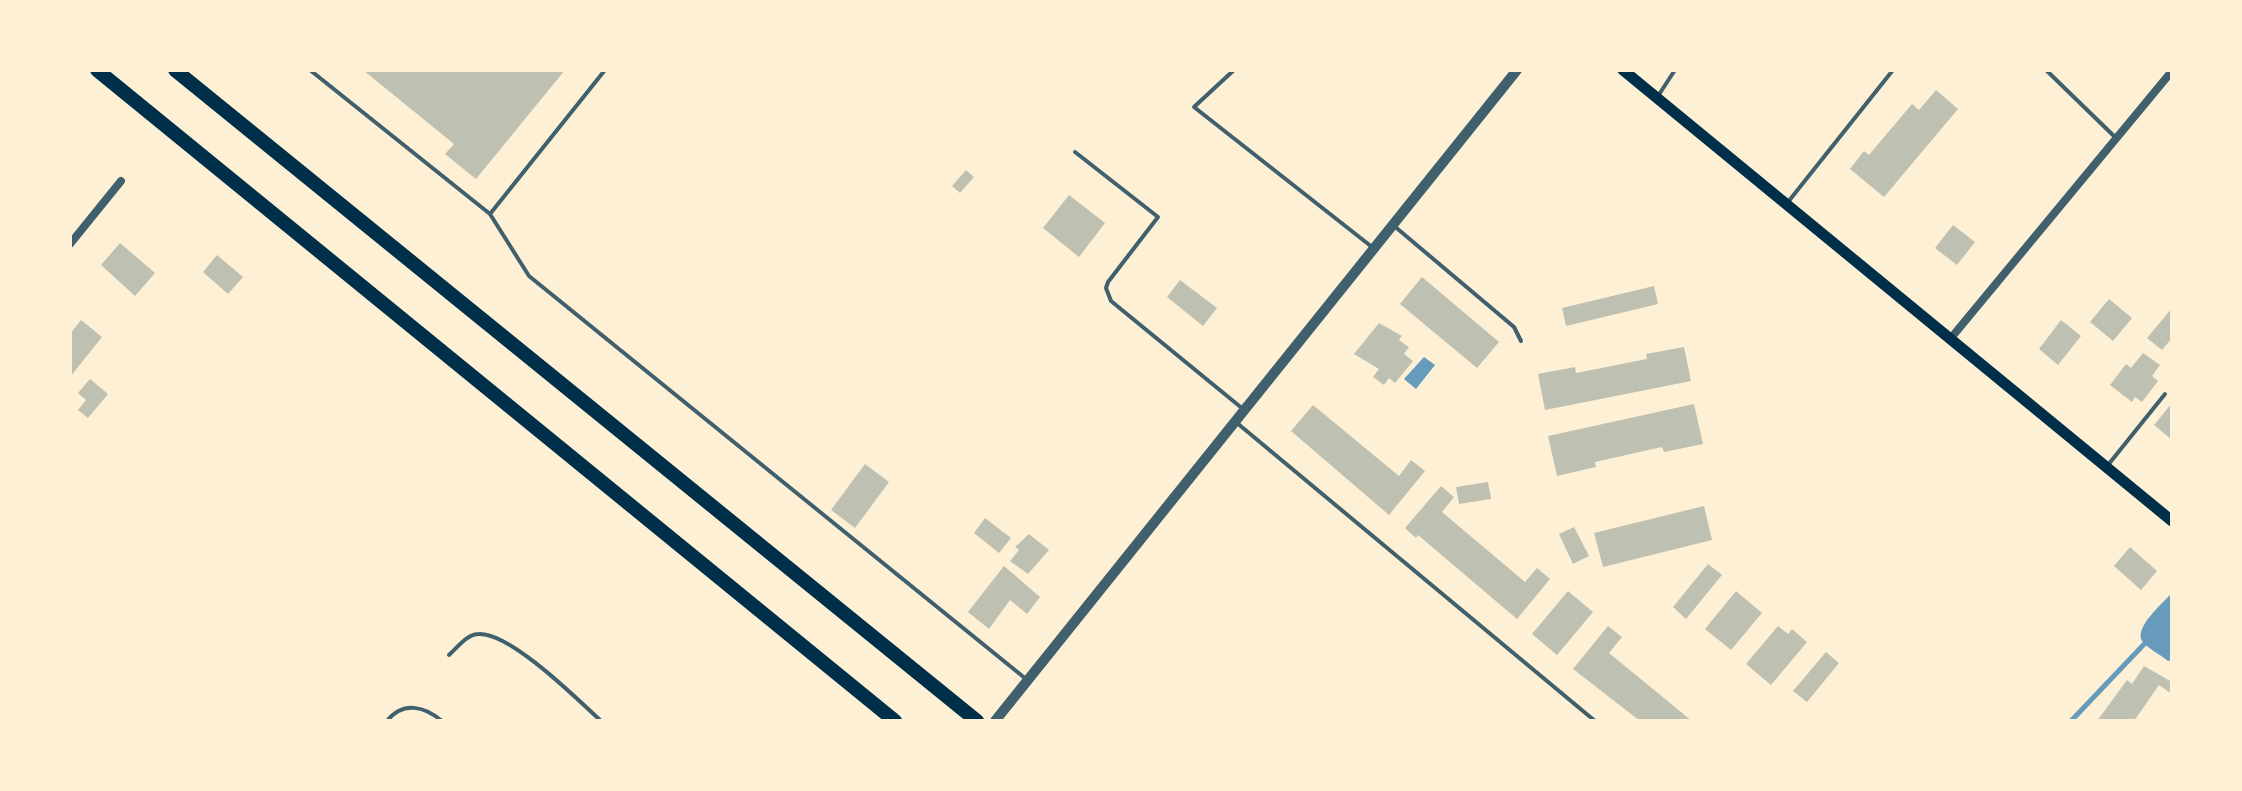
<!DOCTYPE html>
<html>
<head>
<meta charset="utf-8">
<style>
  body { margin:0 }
  #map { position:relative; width:2242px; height:791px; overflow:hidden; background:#fdf0d5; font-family:"Exo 2",sans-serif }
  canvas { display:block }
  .frame { position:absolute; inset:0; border:72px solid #fdf0d5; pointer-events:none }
</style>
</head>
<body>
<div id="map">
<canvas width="2242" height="791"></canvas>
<div class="frame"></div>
</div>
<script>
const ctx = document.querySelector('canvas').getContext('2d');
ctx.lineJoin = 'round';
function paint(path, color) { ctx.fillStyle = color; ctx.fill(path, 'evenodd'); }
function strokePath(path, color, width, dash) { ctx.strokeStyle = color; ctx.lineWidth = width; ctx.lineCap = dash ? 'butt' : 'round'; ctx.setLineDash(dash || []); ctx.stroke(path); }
const water = new Path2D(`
  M1424 357 1435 365 1416 389 1404 379Z
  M2172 593V660L2168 661C2161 655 2147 648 2142 641 2134 627 2164 602 2172 593Z`);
const stream = new Path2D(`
  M2071 721 2149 639`);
const building = new Path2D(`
  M363 70H565L476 179 445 154 454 144Z
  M1936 90 1958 109 1884 197 1850 169 1864 151 1869 155 1912 104 1919 110Z
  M966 170 974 177 960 193 952 186Z
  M1069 195 1105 223 1079 257 1043 228Z
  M1953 225 1975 242 1957 265 1935 248Z
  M120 243 155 273 135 296 101 265Z
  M217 255 243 277 228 294 203 272Z
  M1422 277 1499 342 1477 368 1400 304Z
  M1180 280 1217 308 1203 326 1167 297Z
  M1654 286 1658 304 1566 326 1562 308Z
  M2109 299 2132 318 2113 341 2090 322Z
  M2172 308V338L2162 350 2147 338Z
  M81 320 102 337 70 377V334Z
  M2061 320 2081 336 2058 365 2039 349Z
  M1379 323 1402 336 1399 340 1409 347 1404 354 1413 361 1395 383 1389 378 1384 385 1373 377 1379 369 1354 354Z
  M1684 347 1691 381 1545 410 1538 374 1575 367 1576 373 1647 359 1646 354Z
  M2143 353 2160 365 2152 376 2158 381 2142 402 2135 397 2132 402 2110 385 2126 364 2131 368Z
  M90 379 108 394 88 418 78 410 86 400 78 393Z
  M2172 403V440L2154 425Z
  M1694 404 1703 444 1664 452 1662 447 1595 462 1596 467 1557 476 1548 436Z
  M1313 405 1399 476 1411 460 1425 471 1389 515 1291 431Z
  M865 464 889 482 855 528 831 510Z
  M1488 482 1491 499 1459 504 1456 487Z
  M1441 486 1454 497 1442 512 1525 582 1537 568 1550 579 1517 619 1418 535 1416 538 1405 528Z
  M1704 506 1712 540 1603 567 1594 533Z
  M985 518 1011 538 999 553 974 533Z
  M1574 527 1589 556 1573 564 1559 534Z
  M1029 534 1049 550 1028 574 1010 561 1019 550 1015 547Z
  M2130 547 2157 571 2141 590 2114 566Z
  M1708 564 1722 575 1686 619 1673 607Z
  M1004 566 1040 597 1027 614 1010 600 989 629 968 612Z
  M1568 591 1593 612 1557 655 1532 634Z
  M1736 591 1762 613 1731 650 1705 629Z
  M1608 626 1622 637 1609 653 1692 721H1640L1573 669Z
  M1778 626 1788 634 1792 629 1807 642 1771 685 1746 664Z
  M1826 652 1839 663 1807 702 1793 691Z
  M2144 666 2172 682V694L2159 685 2134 721H2097L2127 680 2132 684Z`);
const service = new Path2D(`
  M310 70 490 214 529 276 1026 679
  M1234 70 1194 107 1372 247
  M2046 70 2116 138
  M1658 96 1675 70
  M1075 152 1158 217 1108 282 1106 288 1111 301 1243 409
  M1788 202 1893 70
  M490 214 605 70
  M1393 225 1514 327 1521 341
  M1237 423 1595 721
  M2108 465 2165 394
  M449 655C458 647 467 634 479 634 511 633 577 699 601 721
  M387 721C403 701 424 706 442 721`);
const minor = new Path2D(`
  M70 244 121 181
  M1951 338 2172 71`);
const tertiary = new Path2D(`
  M995 721 1517 70`);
const secondary = new Path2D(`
  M1623 70 2172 521`);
const motorway = new Path2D(`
  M97 70 895 721
  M175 70 977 721`);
paint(water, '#669bbc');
strokePath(stream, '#669bbc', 5);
paint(building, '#bec0b2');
strokePath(service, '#3f606c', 4);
strokePath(minor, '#3f606c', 8);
strokePath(tertiary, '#3f606c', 10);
strokePath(secondary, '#003049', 11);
strokePath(motorway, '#003049', 14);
</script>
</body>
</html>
